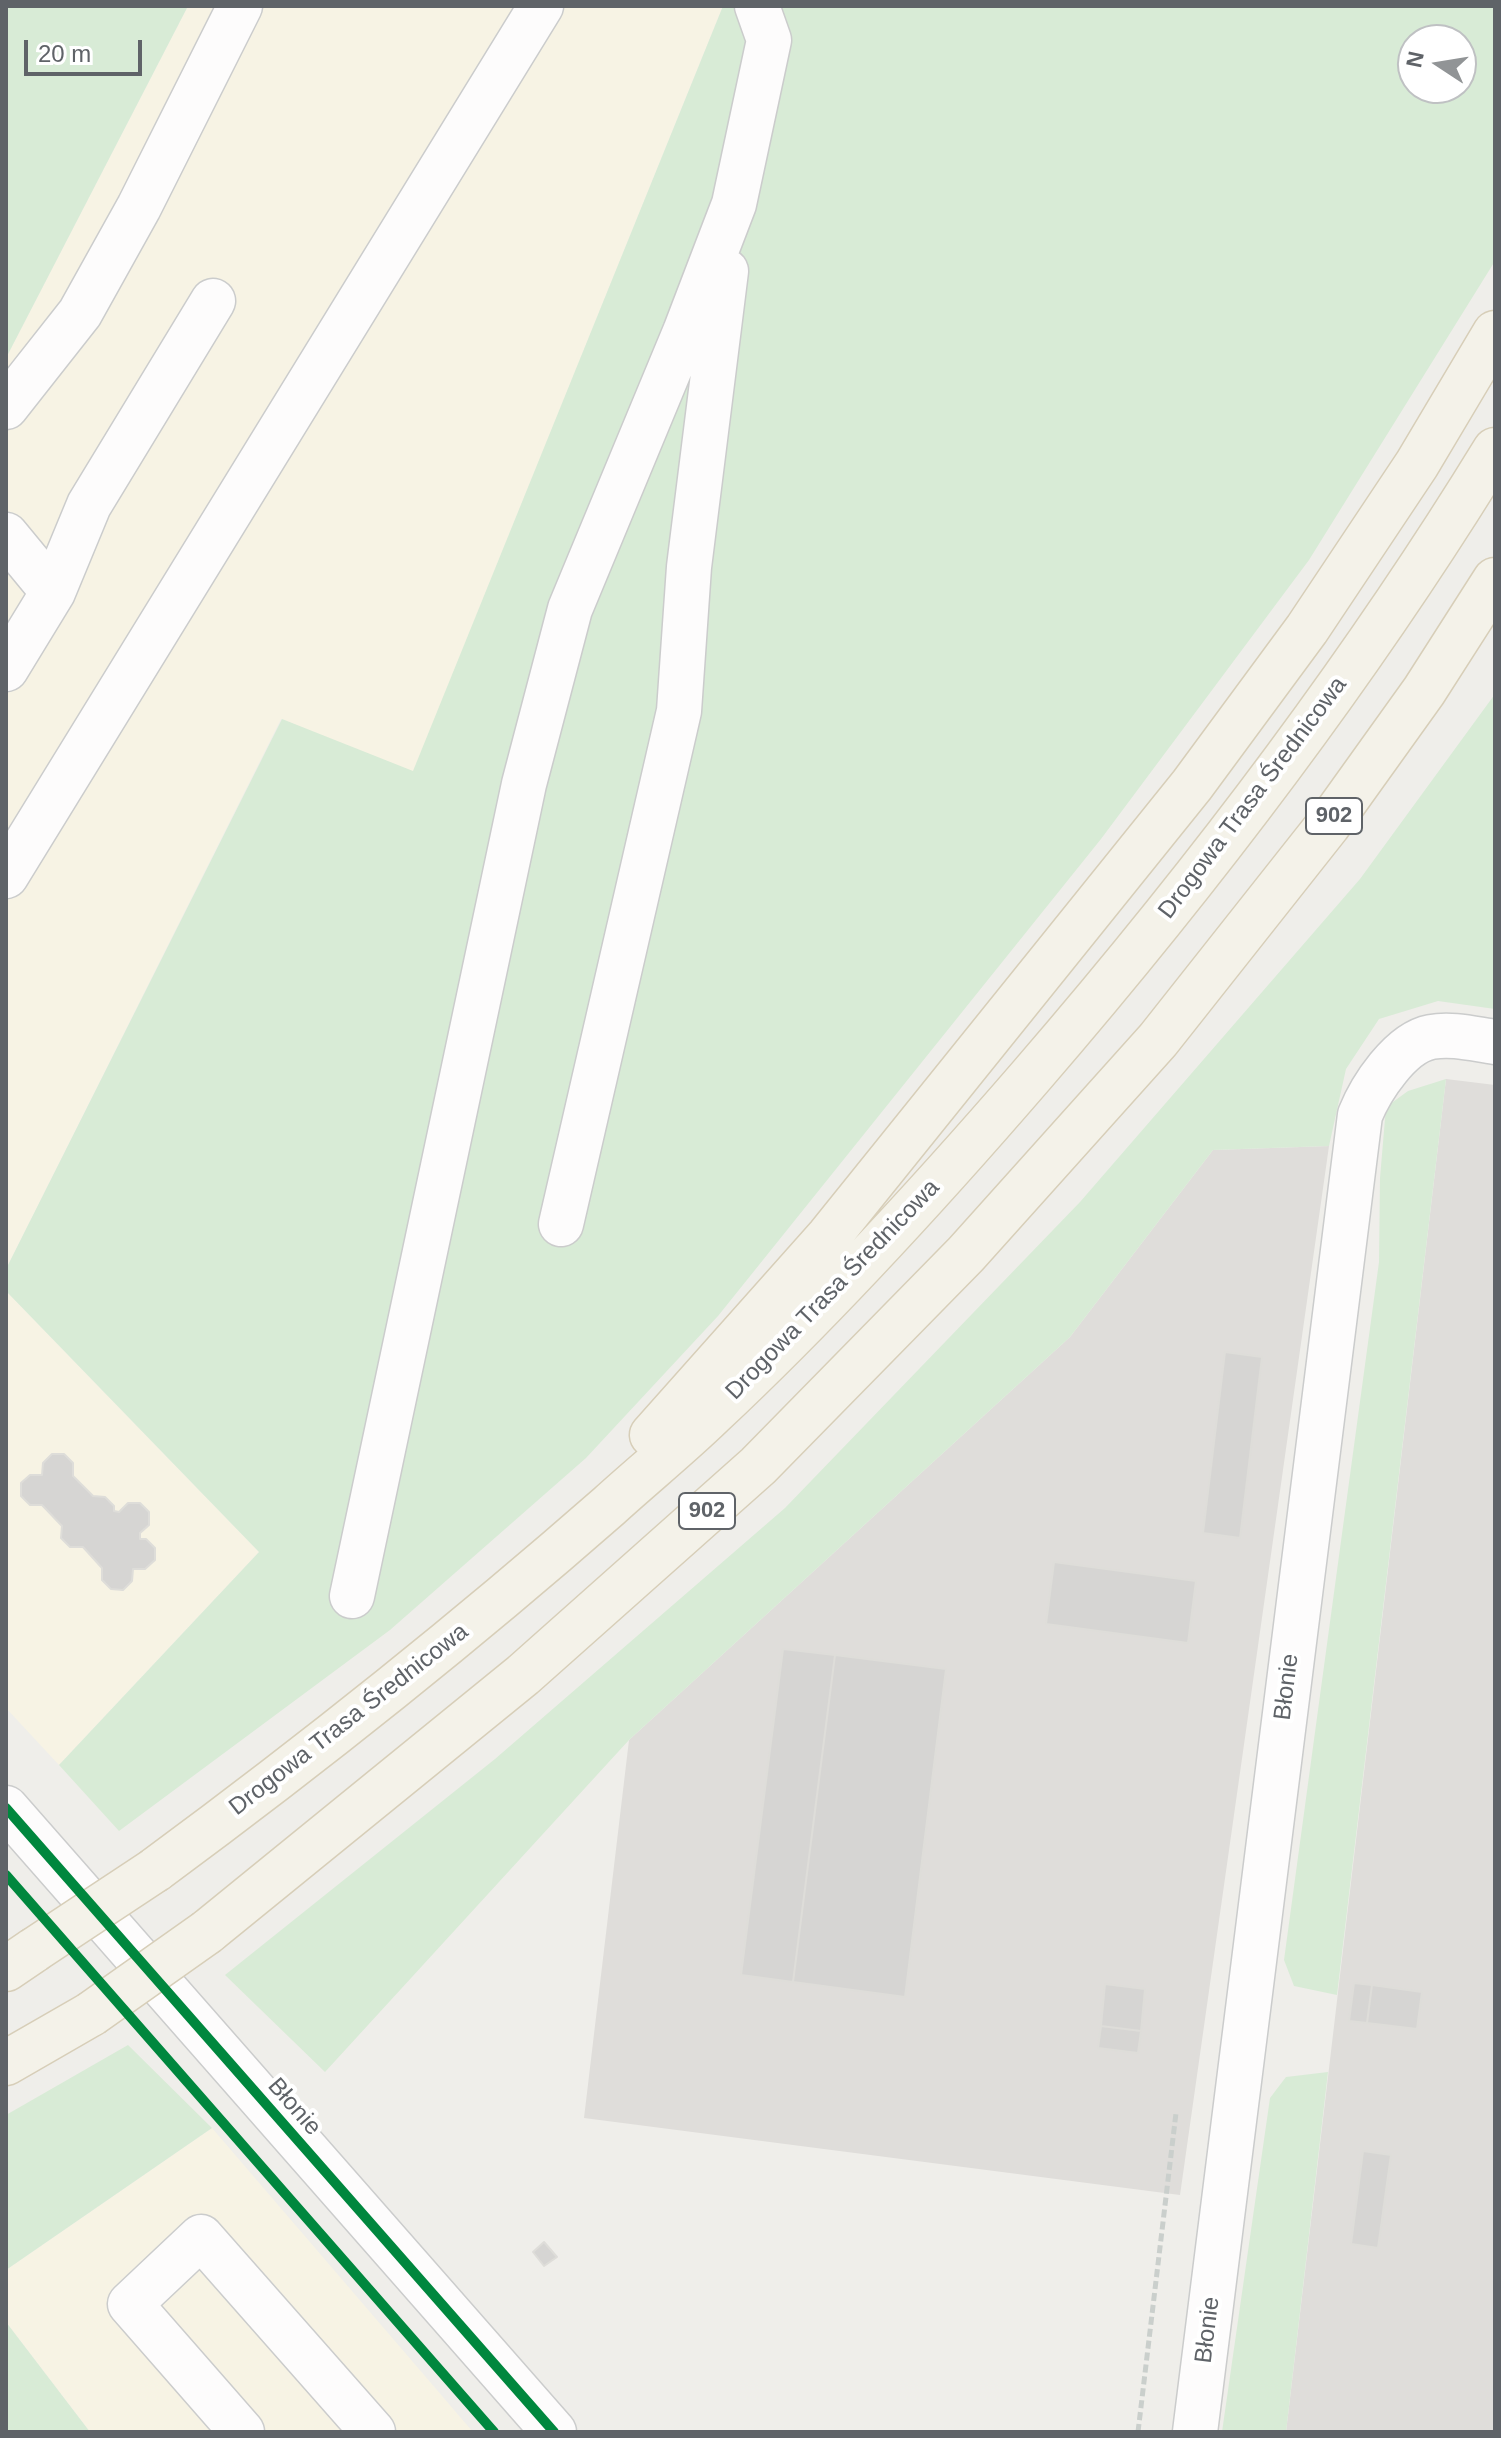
<!DOCTYPE html>
<html>
<head>
<meta charset="utf-8">
<style>
  body { margin:0 }
  #map { position:relative; width:1501px; height:2438px; overflow:hidden; background:#efeeea; font-family:Helvetica,sans-serif }
  canvas { display:block }
  .frame { position:absolute; inset:0; border:8px solid #5f6368; pointer-events:none }
  .north { position:absolute; left:1397px; top:24px; width:80px; height:80px; box-sizing:border-box; background:#fff; border:2px solid #bfc1c3; border-radius:50%; rotate:282deg; font-size:22px; font-weight:700; line-height:32px; text-align:center; color:#5f6368 }
  .north::after { content:''; display:block; margin:auto; width:28px; height:36px; background:#919496; clip-path:polygon(50% 0,100% 100%,50% 72%,0 100%) }
  .scale { position:absolute; left:24px; top:40px; width:118px; height:36px; box-sizing:border-box; border:4px solid #5f6368; border-top:0; padding-left:10px; font-size:24px; line-height:28px; white-space:nowrap; color:#5f6368; -webkit-text-stroke:6px #fff; paint-order:stroke }
</style>
</head>
<body>
<div id="map">
<canvas width="1501" height="2438"></canvas>
<div class="frame"></div>
<div class="north">N</div>
<div class="scale">20 m</div>
</div>
<script>
const ctx = document.querySelector('canvas').getContext('2d');
ctx.lineJoin = 'round';
function paint(path, color) { ctx.fillStyle = color; ctx.fill(path, 'evenodd'); }
function strokePath(path, color, width, dash) { ctx.strokeStyle = color; ctx.lineWidth = width; ctx.lineCap = dash ? 'butt' : 'round'; ctx.setLineDash(dash || []); ctx.stroke(path); }
function write(font, color, halo, rows, align = 'center') {
  ctx.font = font + ' Helvetica,sans-serif'; ctx.lineWidth = 8; ctx.setLineDash([]); ctx.textBaseline = 'middle'; ctx.strokeStyle = halo; ctx.fillStyle = color; for (const [text, x, y, turn = 0] of rows) {
    ctx.save(); ctx.translate(x, y); ctx.rotate((+turn || 0) * Math.PI / 180); ctx.textAlign = isNaN(turn) ? turn : align; if (halo) ctx.strokeText(text, 0, 0); ctx.fillText(text, 0, 0); ctx.restore();
  }
}
const commercial = new Path2D(`
  M188 6H723L413 772 281 719 6 1269V358Z
  M6 1291 259 1552 59 1765 6 1708Z
  M212 2128 473 2432H90L6 2322V2270Z`);
const industrial = new Path2D(`
  M1446 1079 1495 1085V2432H1286Z
  M1329 1146 1180 2195 584 2118 629 1740 1070 1337 1213 1150Z`);
const green = new Path2D(`
  M6 6H188L6 358Z
  M723 6H1495V261L1309 560 1101 839 718 1316 586 1458 390 1630 119 1831 59 1765 259 1552 6 1291V1269L282 719 413 771ZM1413 40H1461V88H1413Z
  M1495 694V1009L1438 1001 1379 1019 1346 1069 1329 1146 1213 1150 1070 1337 629 1740 325 2072 225 1975 495 1759 785 1508 1080 1202 1360 879Z
  M1446 1079 1337 1995 1294 1986 1284 1960 1379 1262 1380 1178 1386 1107 1408 1091Z
  M128 2045 212 2128 6 2270V2115Z
  M1328 2072 1286 2432H1222L1270 2098 1286 2077Z
  M6 2322 90 2432H6Z`);
const building = new Path2D(`
  M1225 1352 1262 1357 1240 1538 1203 1533Z
  M52 1454H64L73 1463V1476L93 1496 105 1497 114 1506V1511L119 1512 128 1503H140L149 1512V1525L140 1533V1539H146L155 1548V1560L145 1569H133L132 1581 123 1590 111 1589 102 1580V1568L83 1547H70L61 1538 62 1526 42 1505H30L21 1496V1483L30 1475H42L43 1463Z
  M1054 1562 1196 1581 1188 1643 1046 1624Z
  M783 1649 835 1655 793 1982 741 1975Z
  M835 1655 946 1669 905 1997 793 1982Z
  M1354 1983 1372 1985 1367 2023 1349 2021Z
  M1105 1984 1145 1989 1141 2031 1101 2026Z
  M1372 1985 1422 1992 1417 2029 1367 2023Z
  M1101 2026 1141 2031 1138 2053 1098 2048Z
  M1363 2151 1391 2155 1378 2248 1351 2244Z
  M544 2242 557 2257 544 2266 533 2252Z`);
const path = new Path2D(`
  M1138 2432 1176 2113`);
const minor = new Path2D(`
  M6 407 80 313 139 207 240 6
  M6 535 53 592
  M6 669 53 592 89 505 213 301
  M6 876 541 6
  M561 1224 679 711 689 567 726 271
  M352 1596 524 784 570 609 685 332 734 204 769 40 757 6
  M6 1808 554 2432
  M242 2432 130 2304 201 2237 373 2432
  M1195 2432 1360 1115C1371 1088 1400 1043 1431 1037 1452 1033 1474 1039 1495 1042`);
const major = new Path2D(`
  M652 1435 829 1236 1192 785 1307 629 1417 464 1495 333
  M155 1870C311 1755 463 1634 609 1506 643 1475 679 1446 712 1414 825 1308 930 1193 1031 1076 1201 879 1359 672 1495 450
  M207 1932 523 1675 758 1466 966 1254 1158 1040 1328 825 1424 691 1495 580
  M6 1969 34 1950
  M6 2063 91 2014`);
const majorBridge = new Path2D(`
  M34 1950 155 1870
  M91 2014 207 1932`);
const cycleway = new Path2D(`
  M6 1808 554 2432
  M6 1875 494 2432`);
const shields = [
  [1334,816,56],
  [707,1511,56]
];
const shieldNames = [
  ["902",1334,816],
  ["902",707,1511]
];
const streetNames = [
  ["Drogowa Trasa Średnicowa",1253,798,-53],
  ["Drogowa Trasa Średnicowa",833,1290,-46],
  ["Błonie",1287,1687,-83],
  ["Drogowa Trasa Średnicowa",349,1720,-38],
  ["Błonie",294,2107,49],
  ["Błonie",1208,2330,-83]
];
paint(commercial, '#f7f3e4');
paint(industrial, '#dfddda');
paint(green, '#d8ebd6');
paint(building, '#d6d5d3');
strokePath(building, '#deddd9', 2);
strokePath(minor, '#cbcccc', 47);
strokePath(major, '#d7ceb8', 47);
strokePath(path, '#cacfcc', 5, [8, 4]);
strokePath(minor, '#fdfcfc', 44);
strokePath(major, '#f4f2e9', 44);
strokePath(majorBridge, '#d7ceb8', 47, []);
strokePath(majorBridge, '#f4f2e9', 44);
strokePath(cycleway, '#00873e', 10);
for (const [x, y, w] of shields) { const box = new Path2D(); box.roundRect(x - w / 2, y - 18, w, 36, 6); ctx.fillStyle = '#fff'; ctx.fill(box); strokePath(box, '#5f6368', 2); }
write('bold 22px', '#5f6368', null, shieldNames);
write('24px', '#5f6368', '#fff', streetNames);
</script>
</body>
</html>
